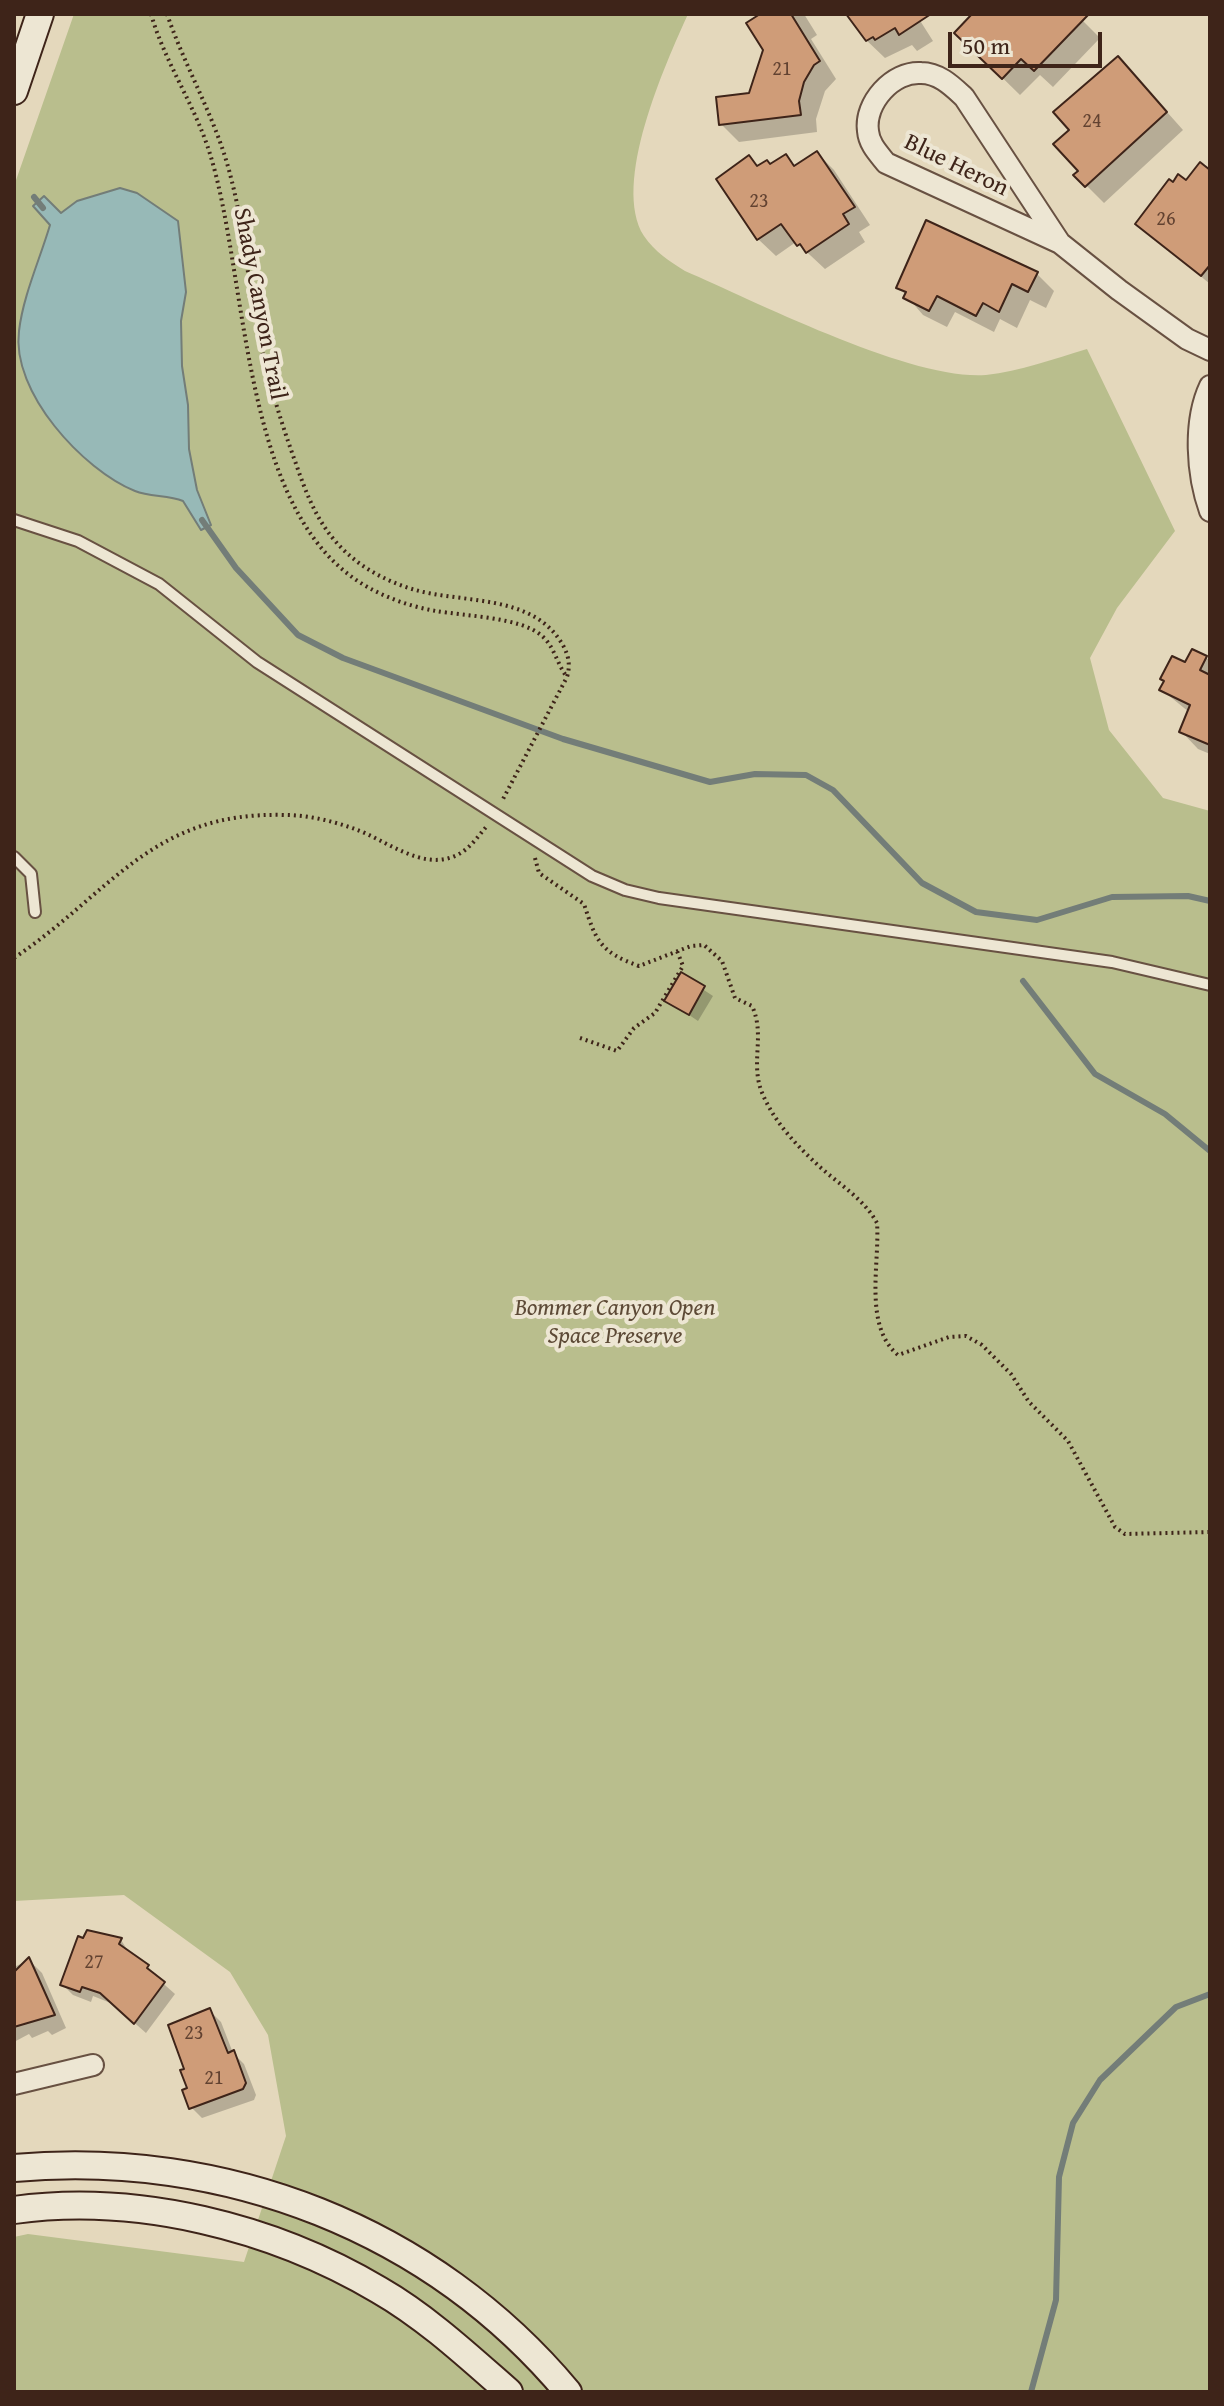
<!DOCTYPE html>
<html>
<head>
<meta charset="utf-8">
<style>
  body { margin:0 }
  #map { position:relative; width:1224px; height:2406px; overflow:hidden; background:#e4d8bc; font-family:"Gentium Book Plus",serif }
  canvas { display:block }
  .frame { position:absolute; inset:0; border:16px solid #3e2419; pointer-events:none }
  .scale { position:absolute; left:948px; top:32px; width:154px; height:36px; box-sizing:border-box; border:4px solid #3e2419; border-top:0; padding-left:10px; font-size:24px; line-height:28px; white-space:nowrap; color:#3e2419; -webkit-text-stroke:6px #ede6d3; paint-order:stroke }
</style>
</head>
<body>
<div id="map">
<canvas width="1224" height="2406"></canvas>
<div class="frame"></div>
<div class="scale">50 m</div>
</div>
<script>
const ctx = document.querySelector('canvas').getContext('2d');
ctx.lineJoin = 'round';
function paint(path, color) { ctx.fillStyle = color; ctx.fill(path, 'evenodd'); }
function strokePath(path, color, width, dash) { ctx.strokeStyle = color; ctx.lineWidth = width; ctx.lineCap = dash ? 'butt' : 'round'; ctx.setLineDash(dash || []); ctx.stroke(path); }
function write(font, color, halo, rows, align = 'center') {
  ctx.font = font + ' "Gentium Book Plus",serif'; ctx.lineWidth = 8; ctx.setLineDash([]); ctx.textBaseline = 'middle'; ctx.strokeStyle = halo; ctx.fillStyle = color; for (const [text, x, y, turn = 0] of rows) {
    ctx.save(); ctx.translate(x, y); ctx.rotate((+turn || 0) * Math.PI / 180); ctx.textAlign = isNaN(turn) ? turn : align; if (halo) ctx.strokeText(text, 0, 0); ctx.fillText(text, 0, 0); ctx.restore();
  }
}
const green = new Path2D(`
  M74 14H688C665 65 611 184 644 236 655 252 669 261 685 271 757 302 912 381 986 375 1020 371 1054 359 1087 349L1175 531 1117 608 1090 658 1109 730 1163 798 1210 811V2392H14V2237L28 2234 244 2262 286 2136 268 2035 230 1972 124 1895 14 1901V186Z`);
const water = new Path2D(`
  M120 188 137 193 178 221 186 292 181 321 182 366 188 405 189 449 197 490 211 525 201 530 183 501C168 495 150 497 135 491 83 470 11 392 19 331 23 296 40 259 50 225L33 206 44 196 61 213 77 201Z`);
const shadow = new Path2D(`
  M759 14H804L817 35 811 39 836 79 825 91 816 119 817 132 739 142 721 124 750 95 765 50Z
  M848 14H927L919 19 933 41 917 51 912 45 885 58 863 37Z
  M975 14H1084L1087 17 1083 21 1100 38 1053 87 1040 75 1020 95 974 50Z
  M1135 76 1183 130 1104 203 1076 175Z
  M817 153 834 170 870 225 859 232 865 242 825 269 796 242 776 256 758 239 749 158 759 167 771 166 785 156 796 167Z
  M1210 172V284L1138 224 1186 183Z
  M1037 274 1054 291 1046 308 1030 300 1017 328 1000 319 994 332 955 312 947 327 923 315 899 287Z
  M1192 651 1210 660V754L1198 749 1181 731 1189 712 1162 690 1186 665Z
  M681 975 713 996 698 1021 667 1000Z
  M121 1940 130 1954 175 1994 146 2033 113 2004 93 1996 91 2002 73 1995 62 1984Z
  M29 1960 42 1973 66 2028 52 2035 48 2031 32 2038 29 2034 14 2042V1967Z
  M210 2011 221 2022 233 2053 244 2064 256 2095 254 2100 202 2118 191 2107 190 2089Z`);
const stream = new Path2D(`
  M34 197 43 208
  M202 520 236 568 298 635 343 658 563 739 710 782 755 774 806 775 833 790 922 883 976 912 1037 920 1112 897 1188 896 1210 901
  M1023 981 1095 1074 1165 1114 1210 1151
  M1031 2392 1056 2300 1059 2177 1073 2123 1100 2080 1176 2007 1210 1994`);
const building = new Path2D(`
  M760 14H791L820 61 814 65 804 82 799 101 801 115 719 125 716 97 749 93 763 50 746 23Z
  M846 14H931L899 35 895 28 875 40 873 37 866 41Z
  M972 14H1089L1034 71 1021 59 1002 79 954 33Z
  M1118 56 1167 112 1085 187 1073 175 1078 171 1053 144 1069 130 1053 112Z
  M817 151 855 207 843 214 849 224 806 253 800 244 797 246 781 224 757 240 716 179 749 155 757 166 767 160 770 164 786 154 794 166Z
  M1200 162 1210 170V265L1201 276 1135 224 1169 179 1173 182 1178 174 1186 180Z
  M926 220 1038 272 1028 292 1012 284 999 312 983 303 976 316 937 296 929 311 903 298 906 292 896 288Z
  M1192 649 1207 656 1200 670 1210 675V745L1179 732 1190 705 1159 690 1164 681 1160 679 1172 656 1185 662Z
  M681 972 705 986 689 1015 664 1001Z
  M87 1930 122 1938 119 1944 149 1965 147 1968 165 1982 134 2024 100 1993 82 1987 80 1992 60 1985 78 1936 83 1938Z
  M29 1957 55 2015 14 2027V1972Z
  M210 2008 228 2053 234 2050 246 2083 243 2089 189 2109 182 2090 187 2088 180 2070 184 2069 168 2025Z`);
const path = new Path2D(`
  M151 14C165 63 195 105 210 154 247 273 241 491 348 574 372 593 406 606 436 611 464 616 521 617 542 636 554 646 557 664 567 677
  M167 14C186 70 217 120 231 178 244 227 247 277 257 327 266 372 279 417 295 461 305 490 315 518 336 542 356 565 383 580 412 589 461 604 530 593 561 642 568 653 571 664 567 677L502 801
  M535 858 539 873 584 904C596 941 600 952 639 966L691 946 704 945 722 961 735 998 752 1006C766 1036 749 1064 763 1095 775 1123 798 1147 820 1167 840 1185 864 1199 877 1223 880 1263 863 1326 898 1355L949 1337 966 1336 982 1345 1011 1374 1029 1402 1068 1441 1115 1527 1125 1534 1210 1532
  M14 958C111 893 152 811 284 815 309 815 332 821 355 829 386 840 423 872 457 855 470 849 478 836 487 826
  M580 1038 617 1051 634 1028 655 1013 683 966 677 951`);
const lane = new Path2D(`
  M14 520 78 541 159 584 257 662 592 876 625 890 659 898 1112 962 1210 985
  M14 857 31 874 35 912`);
const street = new Path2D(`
  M1060 243 964 97C952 86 939 73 921 73 893 71 864 103 868 131 869 144 878 153 886 163L1060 243 1119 290 1187 339 1210 350
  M1210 386C1193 422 1197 475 1210 511
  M14 2084 93 2065`);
const secondary = new Path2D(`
  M14 91 40 14
  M14 2168C225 2149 432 2229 568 2392
  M14 2210C137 2193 273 2227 379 2290 426 2317 468 2356 509 2392`);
const numberNames = [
  ["21",782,70],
  ["24",1092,122],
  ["23",759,202],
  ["26",1166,220],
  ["27",94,1963],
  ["23",194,2034],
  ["21",214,2079]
];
const streetNames = [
  ["Blue Heron",956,166,26],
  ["Shady Canyon Trail",259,304,79]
];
const parkNames = [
  ["Bommer Canyon Open",615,1309],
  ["Space Preserve",615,1337]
];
paint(green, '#b9be8d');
paint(water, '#97b9b7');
strokePath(water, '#737d78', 2);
paint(shadow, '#0003');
strokePath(stream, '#737d78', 6);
paint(building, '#cf9c78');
strokePath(building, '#3e2419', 2);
strokePath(lane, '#685142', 14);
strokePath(street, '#685142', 24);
strokePath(secondary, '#3e2419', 30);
strokePath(path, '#3e2419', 4, [2, 4]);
strokePath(lane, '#ede6d3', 10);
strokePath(street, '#ede6d3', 20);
strokePath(secondary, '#ede6d3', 26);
write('20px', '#624231', null, numberNames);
write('24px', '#3e2419', '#ede6d3', streetNames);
write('italic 24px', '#5d4a36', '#ede6d3', parkNames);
</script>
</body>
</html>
